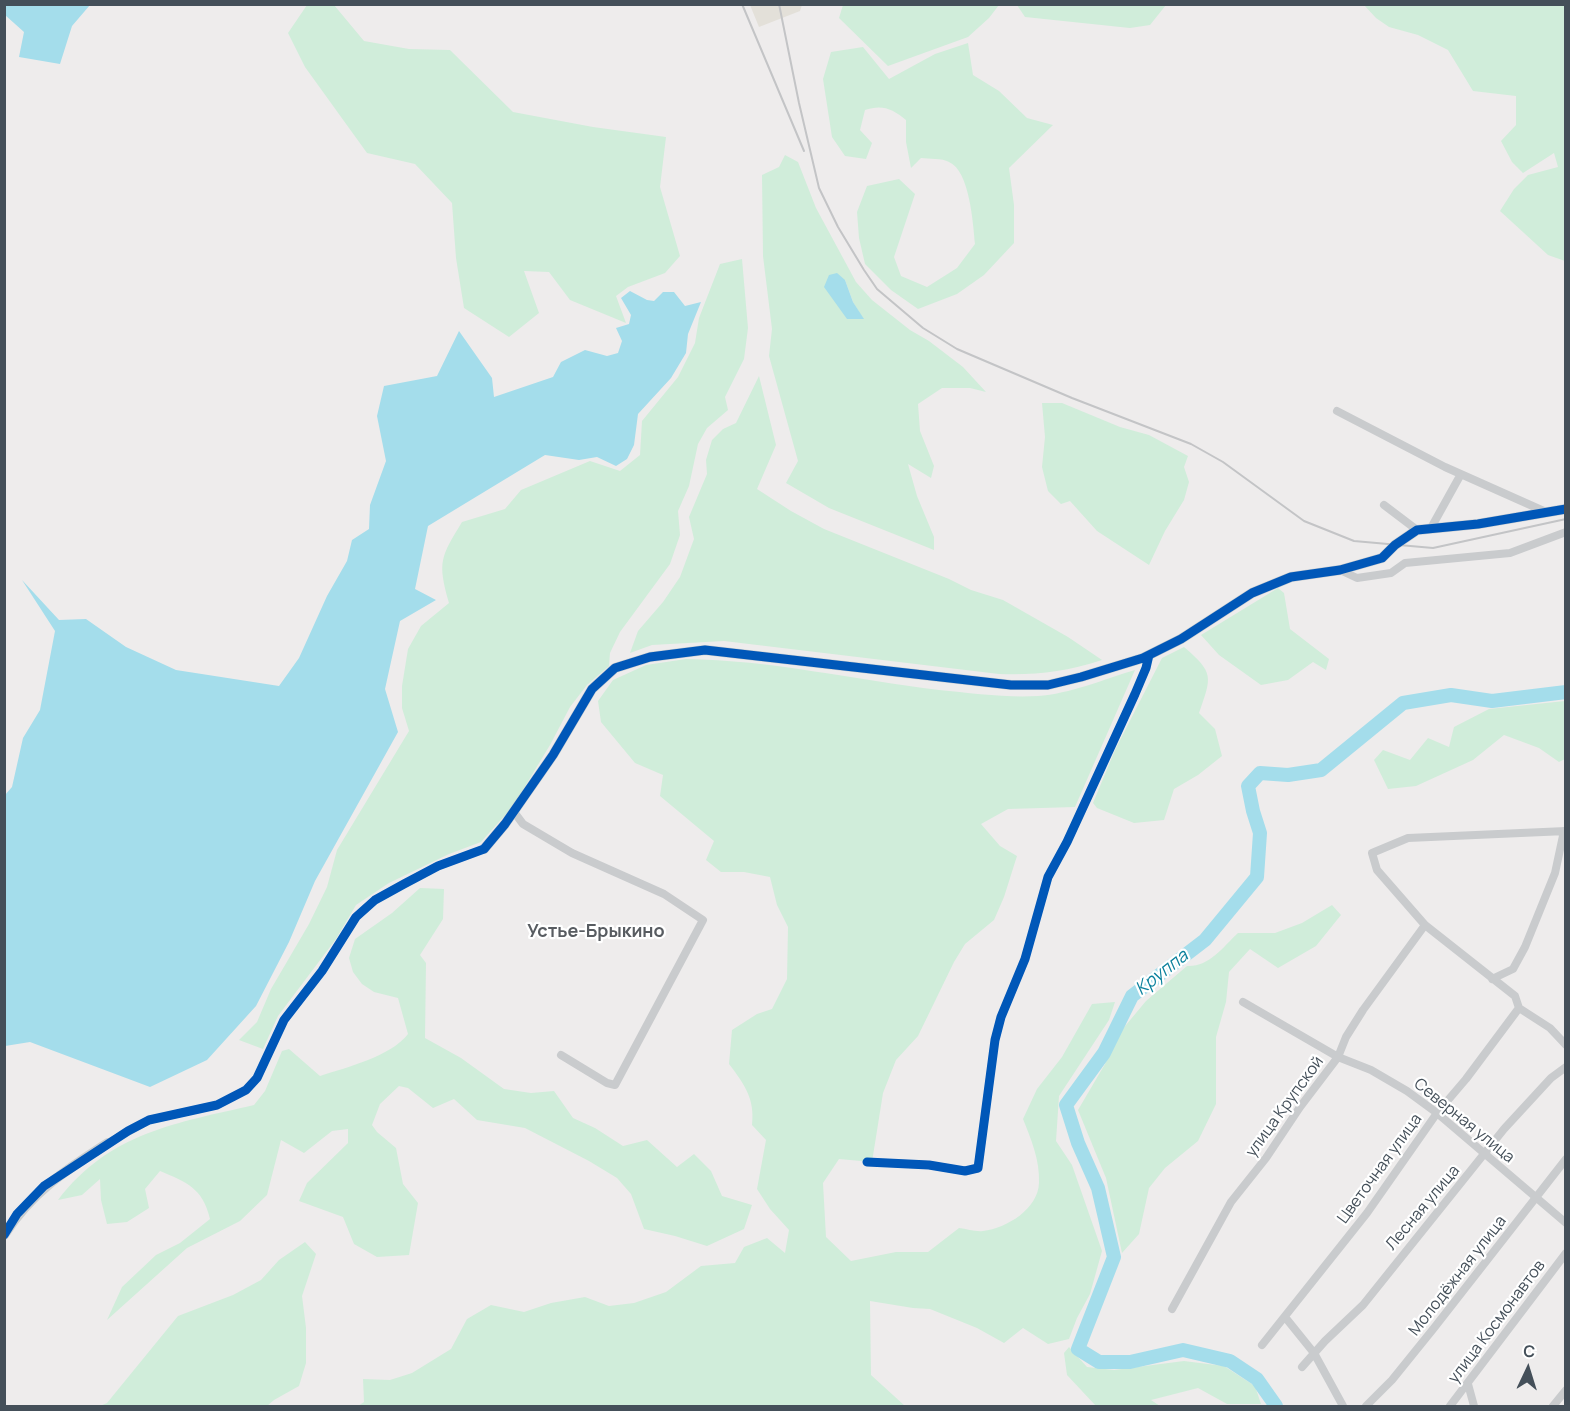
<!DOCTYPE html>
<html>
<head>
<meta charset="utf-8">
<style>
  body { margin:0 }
  #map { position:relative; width:1570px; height:1411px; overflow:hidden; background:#eeecec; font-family:Manrope,sans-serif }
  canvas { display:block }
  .frame { position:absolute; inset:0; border:6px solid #444f59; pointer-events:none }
  .north { position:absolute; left:1498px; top:1339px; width:60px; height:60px; -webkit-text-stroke:4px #fff; paint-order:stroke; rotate:4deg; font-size:16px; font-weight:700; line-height:24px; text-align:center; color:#444f59 }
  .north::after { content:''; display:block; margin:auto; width:21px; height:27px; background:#444f59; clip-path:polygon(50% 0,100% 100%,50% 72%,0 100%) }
</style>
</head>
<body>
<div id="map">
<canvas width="1570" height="1411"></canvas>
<div class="frame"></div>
<div class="north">С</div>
</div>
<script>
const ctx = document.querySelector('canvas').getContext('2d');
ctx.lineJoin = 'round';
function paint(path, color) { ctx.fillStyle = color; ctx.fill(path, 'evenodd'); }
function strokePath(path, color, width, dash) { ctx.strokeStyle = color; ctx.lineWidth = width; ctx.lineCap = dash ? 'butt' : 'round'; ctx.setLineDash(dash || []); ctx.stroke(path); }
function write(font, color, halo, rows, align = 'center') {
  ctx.font = font + ' Manrope,sans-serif'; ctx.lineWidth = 4.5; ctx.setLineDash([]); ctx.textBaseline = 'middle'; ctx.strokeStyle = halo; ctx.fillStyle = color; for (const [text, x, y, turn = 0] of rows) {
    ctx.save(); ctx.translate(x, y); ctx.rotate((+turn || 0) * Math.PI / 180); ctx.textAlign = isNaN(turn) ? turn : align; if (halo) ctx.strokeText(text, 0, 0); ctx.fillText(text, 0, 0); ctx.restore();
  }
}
const commercial = new Path2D(`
  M750 5H802L800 11 759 27Z`);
const green = new Path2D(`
  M307 5H334L364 41 409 49 450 50 513 112 593 127 666 137 660 187 680 256 665 273 628 287 616 296 626 323 570 300 549 272 524 271 539 313 509 337 464 308 456 258 452 203 415 164 367 153 305 67 288 33Z
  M843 5V4L999 5 989 18 968 37 888 66 839 18Z
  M1017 5H1166L1150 25 1130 28 1025 17Z
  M1364 5H1565V261L1548 255 1500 211 1514 189 1528 175 1558 167 1554 153 1523 173 1512 162 1501 141 1516 125V96L1473 91 1448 50 1418 35 1389 27 1376 18Z
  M968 43 973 75 999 91 1027 118 1053 125 1009 168 1014 205V243L984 275 957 294 918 309 891 290 865 264 859 238 857 212 867 186 899 179 915 194 894 257 901 276 927 287 957 268 975 244C973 224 970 171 949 162 942 158 929 159 921 158L911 168 906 142V120C893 109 882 104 865 110L860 130 872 143 866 159 845 156 832 137 823 79 831 52 863 47 889 79 935 54Z
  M785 155 798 162 816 208 856 282 872 300 910 330 929 341 963 367 986 392 970 388H942L918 404 920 431 934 466 931 478 908 464 917 496 934 537V550L829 508 786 483 798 461 769 356 772 329 763 256 762 175 779 167ZM845 280 853 302 863 319H847Z
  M742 259 748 328 744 359 725 397 728 410 707 428 698 444 689 486 678 511 680 535 670 564 620 632 610 653 609 666 587 685 570 707 550 745 521 793 507 813 481 842 449 854 389 883 356 905 336 939 278 1016 263 1049 239 1040 257 1022 271 989 309 924 327 887 337 850 409 731 402 708V686L408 649 421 626 449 603C437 561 441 557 462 522L505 509 521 490 590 461 620 471 640 455 642 421 678 377 695 343 699 318 720 264Z
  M759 376 776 445 757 489 791 511 824 529 949 579 971 590 1003 600 1068 637 1102 660C1064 672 1039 675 999 674L724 641 652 645 630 653 638 631 663 602 680 577 694 539 689 517 707 474 706 460 712 440 723 429 736 423Z
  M1042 403H1062L1120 427 1149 435 1188 456 1184 467 1189 482 1184 500 1165 531 1149 565 1097 531 1070 501 1061 504 1048 491 1042 467 1045 437Z
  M1278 588 1284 593 1290 629 1329 659 1326 670 1313 662 1288 680 1261 685 1219 655 1201 635Z
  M1184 647C1214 673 1212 676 1199 713L1215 729 1222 756 1198 775 1174 789 1164 820 1134 823 1097 808 1093 803 1115 750 1162 658Z
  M686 659C771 660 855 680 939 690 971 693 1006 698 1038 696 1069 694 1105 679 1135 670L1075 807 1008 809 981 824 1000 846 1017 856 1004 897 994 920 965 944 954 962 918 1036 896 1060 883 1093 872 1162 839 1159 823 1183 826 1237 851 1261 896 1252H928L959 1228C967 1229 976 1232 983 1231 1007 1228 1038 1209 1039 1183 1040 1160 1031 1139 1023 1119L1037 1089 1062 1057 1092 1004 1115 1002 1109 1020 1059 1096 1056 1141 1072 1165 1102 1251 1090 1294 1077 1318 1069 1339 1048 1344 1023 1328 1004 1343 977 1328 930 1309 913 1308 870 1301 871 1375 905 1406H358L364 1402 363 1379 390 1380 412 1373 451 1349 467 1319 491 1305 524 1312 551 1303 585 1297 609 1306 634 1303 666 1292 701 1266 735 1263 744 1247 767 1238 785 1253 789 1230 770 1209 757 1189 766 1140 752 1125C755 1099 745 1085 729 1064L732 1030 757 1014 772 1009 787 979 788 927 777 905 770 877 744 872H721L706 860 714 841 660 796 663 775 635 763 601 722 598 701 613 680 646 665Z
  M1565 701V759L1559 762 1539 748 1504 735 1473 760 1416 786 1388 789 1374 760 1383 750 1410 760 1428 738 1449 747 1454 727 1489 709Z
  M420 888 444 889 443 919 420 955 426 963 425 1038 461 1058 504 1089 531 1093 554 1091 573 1118 595 1128 623 1146 647 1140 677 1167 694 1154 711 1171 722 1196 752 1205 744 1229 707 1246 675 1236 644 1229 631 1194 617 1178 589 1161 525 1128 477 1120 454 1099 433 1108 408 1088 399 1086 380 1104 372 1125 377 1132 396 1148 403 1184 418 1203 409 1255 377 1257 354 1244 343 1217 299 1201 307 1183 348 1143V1129L332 1131 304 1153 281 1140 267 1195 240 1221 187 1248 107 1320 122 1287 156 1255 180 1243 210 1219C203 1188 186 1182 160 1171L145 1189 149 1208 127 1222 107 1224 101 1200 100 1179 82 1195 58 1200C110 1132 177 1123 254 1105L265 1091 282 1051 289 1049 320 1076C347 1067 390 1057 408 1034L398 998 374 992 362 984 353 972 349 958 355 939 392 913Z
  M1332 905 1341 915 1316 946 1278 968 1250 949 1229 972 1226 1002 1216 1037V1104L1198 1141 1165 1168 1149 1188 1139 1234 1122 1253 1106 1178 1078 1110 1105 1064 1121 1031 1146 1001 1187 966C1209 967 1222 948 1238 933H1275L1302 923Z
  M305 1242 316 1254 302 1296 306 1328V1363L299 1386 274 1400 267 1406H100L107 1403 178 1316 233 1295 261 1280 279 1260Z
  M1069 1347 1087 1367 1114 1370 1184 1361 1224 1366 1255 1386 1261 1404H1227L1198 1388 1151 1400 1160 1406H1096L1067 1375 1064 1353Z`);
const water = new Path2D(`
  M5 4H90V5L72 26 60 64 19 57 24 32 5 15Z
  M837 273 845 280 853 302 864 319H847L824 287 829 275Z
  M630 291 647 300 654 301 663 292H674L685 306 701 302 688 334 686 353 671 378 638 414 634 445 627 459 616 466 597 457 579 460 545 455 428 526 415 589 436 600 400 621 385 689 398 732 315 881 289 942 256 1006 207 1060 150 1087 30 1042 5 1046V795L12 787 23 738 40 710 55 631 22 580 59 620 86 619 126 647 176 670 279 686 299 658 327 596 347 561 352 540 369 529 370 505 386 461 377 416 384 386 437 376 459 331 492 378 494 397 553 377 561 362 585 350 607 356 618 353 622 341 616 328 629 324 631 315 621 298Z`);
const river = new Path2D(`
  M1276 1406 1257 1379 1230 1361 1183 1350 1130 1362H1099L1078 1349 1114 1257 1098 1188 1078 1143 1066 1105 1104 1053 1132 996 1205 940 1257 877 1260 833 1253 811 1248 786 1260 773 1288 775 1321 770 1403 703 1451 695 1492 701 1566 692`);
const street = new Path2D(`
  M1337 411 1445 467 1546 512
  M1384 505 1417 530
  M1431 528 1461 474
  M1340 570 1357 578 1391 573 1405 563 1510 553 1566 532
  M514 812 523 824 572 853 664 894 703 920 615 1085 607 1083 561 1055
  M1566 831 1408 838 1372 853 1377 870 1425 925 1515 996 1519 1008 1550 1028 1566 1045
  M1492 979 1513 969 1525 947 1555 873 1564 831
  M1243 1002 1338 1057 1371 1070 1407 1091 1437 1113 1566 1223
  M108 1143 149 1120 217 1105 246 1090 257 1078 284 1020 322 971 356 917 375 900 404 884 438 866 484 849
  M867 1162 929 1165 965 1171 978 1168 995 1040 1001 1017 1025 959 1048 877 1067 842 1135 694 1146 668 1149 655
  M1172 1309 1231 1202 1266 1158 1300 1107 1338 1057 1346 1037 1363 1010 1425 925
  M1285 1317 1314 1353 1343 1406
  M1262 1345 1367 1213 1437 1113 1466 1079 1519 1008
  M1302 1367 1325 1341 1363 1305 1504 1129 1551 1078 1566 1067
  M1468 1384 1474 1406
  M1366 1406 1392 1380 1434 1328 1566 1159
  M1450 1406 1566 1253
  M1553 1406 1566 1390`);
const secondary = new Path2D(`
  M484 849 505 824 553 755 592 689 615 668 650 657 705 650 1011 685H1048L1081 677 1143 658 1181 639 1252 593 1291 577 1340 570 1382 558 1395 545 1417 530 1478 524 1566 509
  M4 1235C31 1192 66 1170 108 1143`);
const rail = new Path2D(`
  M742 4 804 151
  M779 4 799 103 819 188 838 227 864 270 877 289 923 328 957 349 1072 398 1191 444 1223 462 1304 521 1354 541 1433 548 1566 519`);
const cycleway = new Path2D(`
  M867 1162 929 1165 965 1171 978 1168 995 1040 1001 1017 1025 959 1048 877 1067 842 1135 694 1146 668 1149 655
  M4 1235 17 1214 44 1186 128 1131 149 1120 217 1105 246 1090 257 1078 284 1020 322 971 356 917 375 900 404 884 438 866 484 849 505 824 553 755 592 689 615 668 650 657 705 650 1011 685H1048L1081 677 1143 658 1181 639 1252 593 1291 577 1340 570 1382 558 1395 545 1417 530 1478 524 1566 509`);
const streetNames = [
  ["улица Крупской",1285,1107,-54],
  ["Северная улица",1464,1121,39],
  ["Цветочная улица",1380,1169,-54],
  ["Лесная улица",1423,1208,-50],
  ["Молодёжная улица",1458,1276,-52],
  ["улица Космонавтов",1497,1322,-53]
];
const neighbourhoodNames = [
  ["Устье-Брыкино",596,932]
];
const waterNames = [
  ["Круппа",1162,973,-38]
];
paint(commercial, '#e3e0d9');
paint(green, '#d0edda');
paint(water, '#a4ddeb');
strokePath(river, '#a4ddeb', 14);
strokePath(street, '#c9cbcd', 8);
strokePath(secondary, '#c9cdcf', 10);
strokePath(rail, '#c3c4c6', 2);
strokePath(cycleway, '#0057b8', 9);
write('16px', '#444f59', '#fff', streetNames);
write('bold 18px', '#585c61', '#fff', neighbourhoodNames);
write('italic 18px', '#0b819d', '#fff', waterNames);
</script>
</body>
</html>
